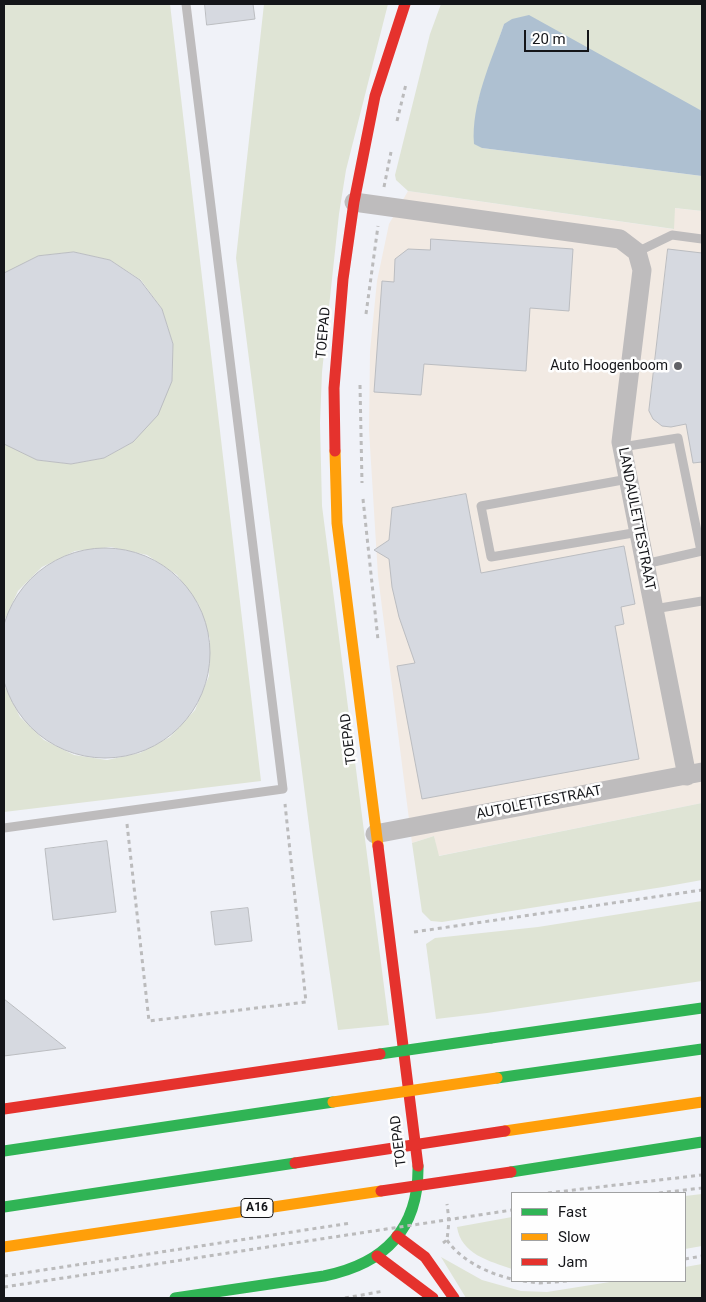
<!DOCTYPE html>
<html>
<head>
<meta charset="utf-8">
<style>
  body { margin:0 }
  #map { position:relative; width:706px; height:1302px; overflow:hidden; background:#f0f2f8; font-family:Roboto,sans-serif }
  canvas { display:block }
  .frame { position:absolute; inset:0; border:5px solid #141519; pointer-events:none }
  .legend { position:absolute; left:511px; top:1192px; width:175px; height:90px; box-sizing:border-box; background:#fefefe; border:1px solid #a0a1a2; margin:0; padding:6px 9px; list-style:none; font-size:15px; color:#141519 }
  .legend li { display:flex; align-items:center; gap:10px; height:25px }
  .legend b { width:25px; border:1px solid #a0a1a2 }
  .scale { position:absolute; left:524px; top:30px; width:65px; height:22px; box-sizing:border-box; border:2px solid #141519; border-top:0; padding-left:6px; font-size:15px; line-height:18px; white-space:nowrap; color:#141519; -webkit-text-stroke:4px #fefefe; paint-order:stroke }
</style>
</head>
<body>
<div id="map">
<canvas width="706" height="1302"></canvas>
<div class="frame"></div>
<ul class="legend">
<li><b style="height:6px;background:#30b455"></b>Fast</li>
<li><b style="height:6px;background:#ff9f0a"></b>Slow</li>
<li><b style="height:6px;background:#e5322d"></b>Jam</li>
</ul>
<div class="scale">20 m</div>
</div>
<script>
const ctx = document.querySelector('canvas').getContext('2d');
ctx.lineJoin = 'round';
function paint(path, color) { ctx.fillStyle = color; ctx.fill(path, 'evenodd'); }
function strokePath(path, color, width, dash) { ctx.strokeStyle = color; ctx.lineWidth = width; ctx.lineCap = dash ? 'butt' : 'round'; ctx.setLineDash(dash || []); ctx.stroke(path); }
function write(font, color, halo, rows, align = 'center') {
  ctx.font = font + ' Roboto,sans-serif'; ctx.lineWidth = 5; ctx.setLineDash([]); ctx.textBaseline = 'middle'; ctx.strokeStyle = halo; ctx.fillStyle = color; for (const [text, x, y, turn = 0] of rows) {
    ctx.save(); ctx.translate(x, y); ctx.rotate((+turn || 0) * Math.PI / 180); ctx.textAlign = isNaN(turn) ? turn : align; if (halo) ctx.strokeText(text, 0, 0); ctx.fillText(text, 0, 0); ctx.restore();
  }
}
const commercial = new Path2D(`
  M408 191 673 229 674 208 702 211V803L438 856 434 836 412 843 378 576 369 430 370 351 377 281 389 224Z`);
const green = new Path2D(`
  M4 4H170L261 781 4 812V685L20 717 44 740 74 755 107 760 140 753 170 737 195 710 209 676 210 639 199 605 177 575 147 555 111 547 75 551 42 567 18 591 4 621V442L7 445 37 460 71 464 104 458 133 442 172 381 173 344 162 309 141 280 110 260 74 252 38 256 4 274Z
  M264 4H388L346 170 339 214 322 372 320 423 322 506 329 560 389 1025 338 1030 313 857 236 258Z
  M441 4H702V111L504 24 478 101 482 148 702 176V211L675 208 674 229 408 191 396 180 395 175 430 34Z
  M702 803V880L663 887 442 922 431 921 422 912 412 843 434 836 439 856Z
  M702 901V981L487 1013 436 1019 426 944 435 938 538 927Z
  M702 1194V1246L685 1249V1196Z
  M512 1217V1269C489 1261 461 1254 457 1227Z
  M441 1257 482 1280 521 1291 547 1292 616 1281H685V1267L702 1264V1298H466Z`);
const water = new Path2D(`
  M529 15 702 111V176L482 148 474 144C471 104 491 62 504 24L512 19Z`);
const building = new Path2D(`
  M205 4H253L255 19 207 25Z
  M431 239 573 249 569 311 530 308 526 371 424 364 421 395 374 392 382 281 394 282 395 259 408 249 430 250Z
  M668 249 702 253V462L693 463 686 424 671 427 662 426 653 419 649 411Z
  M74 252 110 260 140 280 162 309 173 344 172 381 158 415 133 442 104 458 71 464 37 460 4 444V273L38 256Z
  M466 494 481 573 624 546 635 604 621 607 624 624 615 626 639 759 422 799 397 666 415 663 399 617 392 587 389 559 374 550 389 540 392 508Z
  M0 653a105 105 0 1 1 210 0a105 105 0 1 1-210 0Z
  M107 841 116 912 53 920 45 849Z
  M248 908 252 941 215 945 211 912Z
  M4 999 66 1048 4 1056Z`);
const path = new Path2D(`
  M397 121 406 84
  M384 187 391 152
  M366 314 378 226
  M360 385 362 483
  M363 499 378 640
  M127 824 149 1021 306 1002 285 804
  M414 932 702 890
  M548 1193 702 1175
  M659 1193 702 1188
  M447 1240C460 1260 489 1274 512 1279
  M443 1243 447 1240 449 1221 447 1204
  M685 1259 702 1256
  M523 1281 539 1283 568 1281
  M345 1298 384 1291`);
const lane = new Path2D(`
  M637 252 672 235 702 239
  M622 447 678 438 701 551
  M628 479 481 506 491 557 639 532
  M645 564 702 551
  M654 609 702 601
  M4 828 283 789 186 4`);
const street = new Path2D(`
  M354 202 620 239 637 252 642 270 621 442 687 776
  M375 834 702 772`);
const fast = new Path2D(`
  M491 1038 702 1008
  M497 1078 702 1049
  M511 1172 702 1142
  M175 1298 324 1276C384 1264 419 1230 418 1166`);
const slow = new Path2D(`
  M335 451 337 523 378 846
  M505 1131 702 1102`);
const jam = new Path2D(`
  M335 451 334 388 343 279 354 202 375 96 405 4
  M378 846 418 1166
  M397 1236 425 1257 454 1298
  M377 1256 433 1298`);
const pathBridge = new Path2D(`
  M4 1276 351 1223
  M4 1287 512 1210`);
const fastBridge = new Path2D(`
  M380 1054 491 1038
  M4 1151 333 1102
  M4 1207 295 1163`);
const slowBridge = new Path2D(`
  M333 1102 497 1078
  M4 1247 381 1191`);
const jamBridge = new Path2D(`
  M4 1109 380 1054
  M295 1163 505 1131
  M381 1191 511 1172`);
const markers = [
  [678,366,5,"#616267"]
];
const shields = [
  [257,1208,32]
];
const shieldNames = [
  ["A16",257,1208]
];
const streetNames = [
  ["TOEPAD",324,333,-85],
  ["LANDAULETTESTRAAT",636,519,79],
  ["TOEPAD",349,739,-97],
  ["AUTOLETTESTRAAT",539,803,-11],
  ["TOEPAD",399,1141,-97]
];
const poiNames = [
  ["Auto Hoogenboom",668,366]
];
paint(commercial, '#f2eae3');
paint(green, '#dfe4d5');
paint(water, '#aec0d1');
paint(building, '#d6d9e0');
strokePath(building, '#bbbdc1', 1);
strokePath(path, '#bbbbbc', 3, [4, 4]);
strokePath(lane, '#bebcbd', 9);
strokePath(street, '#bebcbd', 19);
strokePath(fast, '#30b455', 11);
strokePath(slow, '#ff9f0a', 11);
strokePath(jam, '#e5322d', 11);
strokePath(pathBridge, '#bbbbbc', 3, [4, 4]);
strokePath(fastBridge, '#30b455', 11);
strokePath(slowBridge, '#ff9f0a', 11);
strokePath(jamBridge, '#e5322d', 11);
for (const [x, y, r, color] of markers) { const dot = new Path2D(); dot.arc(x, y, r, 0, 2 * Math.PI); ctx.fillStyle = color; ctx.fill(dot); strokePath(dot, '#fefefe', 2); }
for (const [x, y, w] of shields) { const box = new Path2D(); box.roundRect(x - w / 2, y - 9.5, w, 19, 4); ctx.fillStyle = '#fefefe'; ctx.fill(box); strokePath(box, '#141519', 1); }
write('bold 12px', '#141519', null, shieldNames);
write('14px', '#141519', '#fefefe', streetNames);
write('14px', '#141519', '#fefefe', poiNames, 'right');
</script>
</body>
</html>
